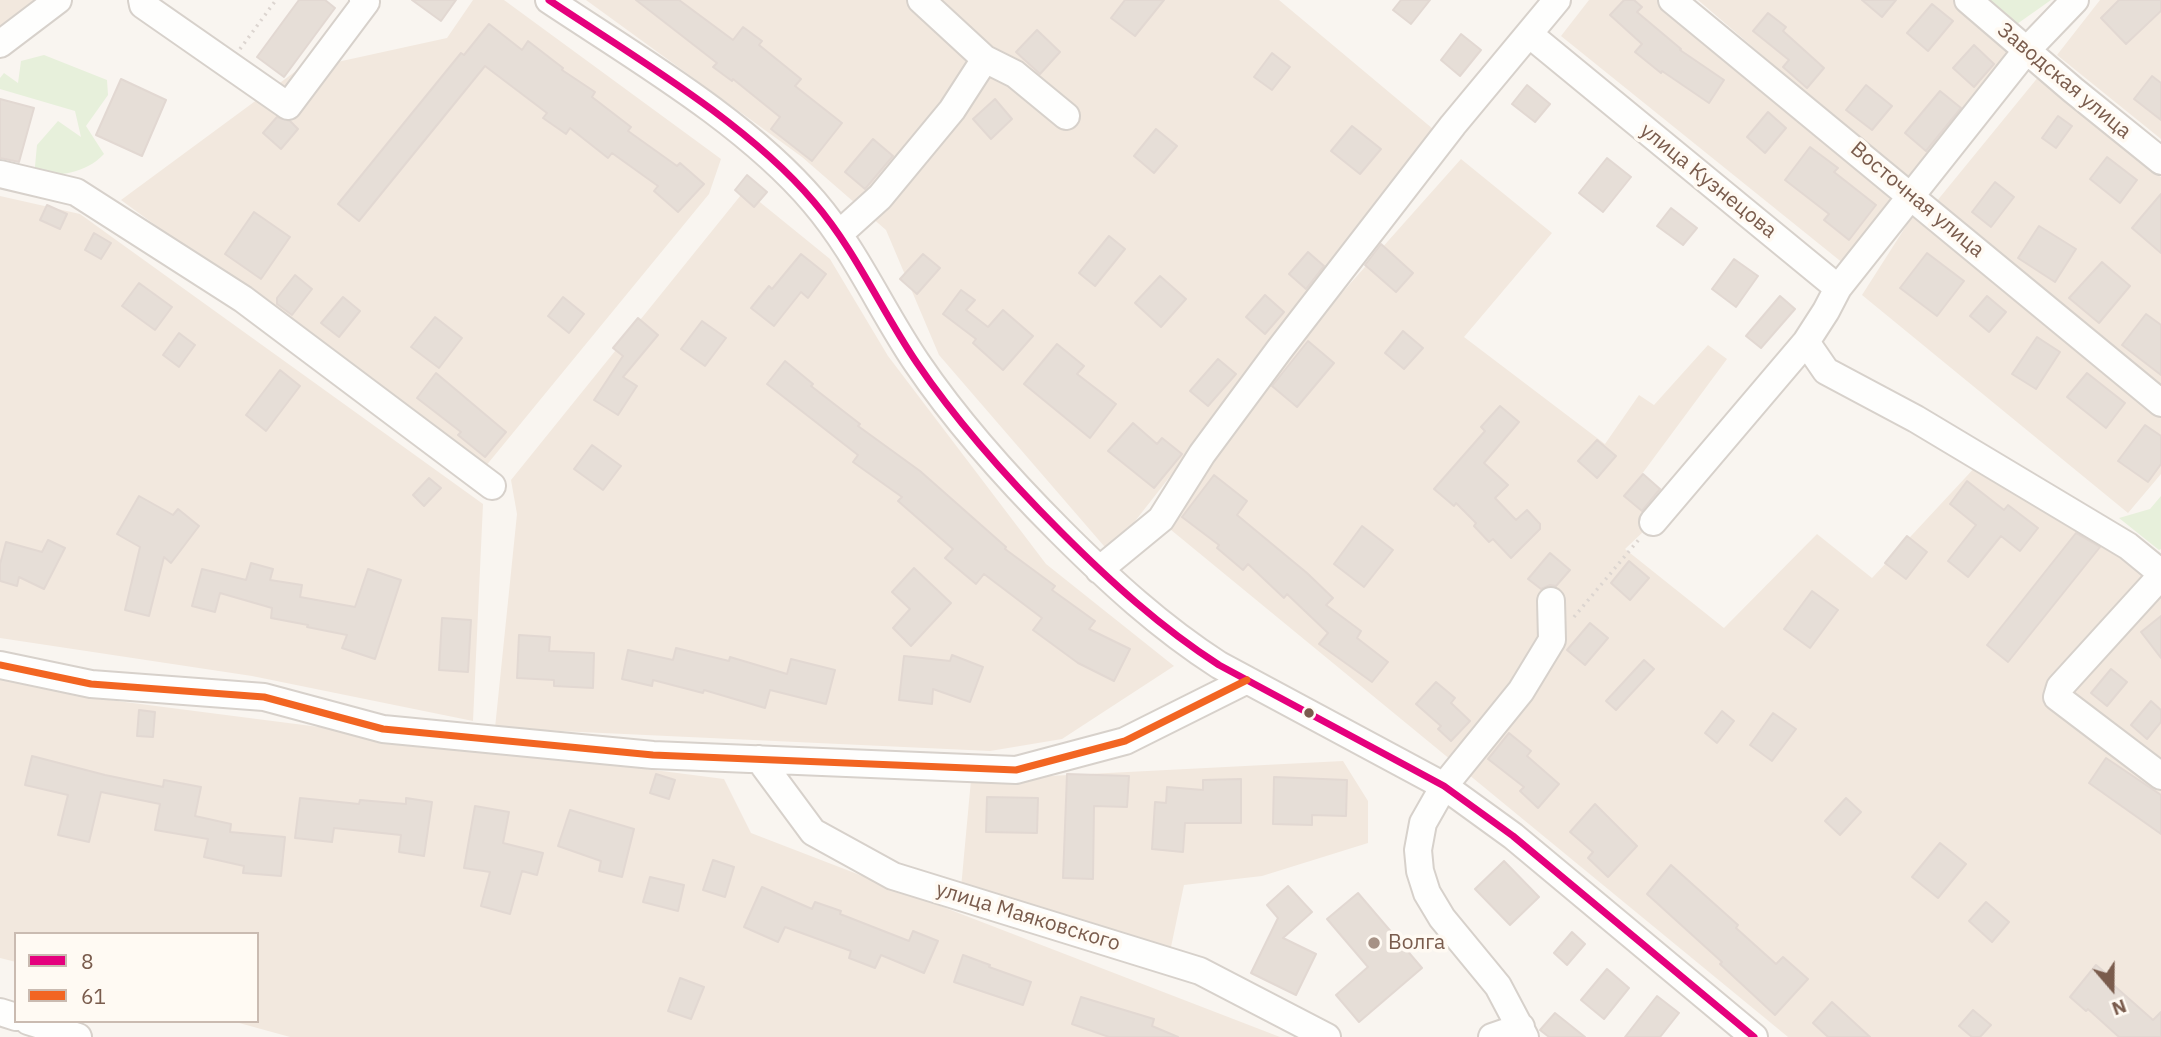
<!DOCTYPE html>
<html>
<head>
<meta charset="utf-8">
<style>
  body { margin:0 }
  #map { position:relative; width:2161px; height:1037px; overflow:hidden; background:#f9f5f0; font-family:"IBM Plex Sans",sans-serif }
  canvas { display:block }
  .legend { position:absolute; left:14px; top:932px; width:245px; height:91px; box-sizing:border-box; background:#fffaf3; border:2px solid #cabbb1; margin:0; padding:9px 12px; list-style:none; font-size:21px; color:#7a5c4d }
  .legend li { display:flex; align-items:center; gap:14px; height:35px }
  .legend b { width:35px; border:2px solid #cabbb1 }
  .north { position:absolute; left:2077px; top:953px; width:70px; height:70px; -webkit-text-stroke:5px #fffaf3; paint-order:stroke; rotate:160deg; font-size:19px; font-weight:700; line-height:28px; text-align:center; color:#7a5c4d }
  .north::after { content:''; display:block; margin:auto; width:24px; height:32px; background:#7a5c4d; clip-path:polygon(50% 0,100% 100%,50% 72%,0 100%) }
</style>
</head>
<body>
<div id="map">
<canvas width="2161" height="1037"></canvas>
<ul class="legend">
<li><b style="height:9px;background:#e5007d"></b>8</li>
<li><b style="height:9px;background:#f26522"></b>61</li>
</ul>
<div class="north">N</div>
</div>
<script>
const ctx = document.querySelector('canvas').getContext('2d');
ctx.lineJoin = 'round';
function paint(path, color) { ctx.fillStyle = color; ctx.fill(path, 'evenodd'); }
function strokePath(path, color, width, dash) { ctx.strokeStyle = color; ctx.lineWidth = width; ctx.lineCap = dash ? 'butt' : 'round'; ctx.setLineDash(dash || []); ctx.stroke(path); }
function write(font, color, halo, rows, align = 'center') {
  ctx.font = font + ' "IBM Plex Sans",sans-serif'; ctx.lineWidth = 7; ctx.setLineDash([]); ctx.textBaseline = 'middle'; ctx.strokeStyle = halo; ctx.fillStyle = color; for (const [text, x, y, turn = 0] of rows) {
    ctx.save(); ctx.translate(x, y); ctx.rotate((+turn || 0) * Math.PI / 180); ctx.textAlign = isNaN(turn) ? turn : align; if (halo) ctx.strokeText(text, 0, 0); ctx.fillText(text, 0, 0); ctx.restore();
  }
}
const residential = new Path2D(`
  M0 0H39L0 29Z
  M473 0H504L721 159 709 194 485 467 121 200 296 71 447 38Z
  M586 0H1279L1439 134 1110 553 939 355 886 230 802 157Z
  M1589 0H1664L1899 198 1849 268 1561 36Z
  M1698 0H1955L2015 50 1911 183Z
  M2100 0H2161V139L2057 55Z
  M2039 76 2161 177V393L1932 207Z
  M1461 159 1552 233 1464 337 1605 444 1639 395 1654 405 1708 345 1727 359 1633 486 1663 513 1625 549 1724 628 1817 534 1872 578 1978 464 2135 564 2161 555V1037H1788L1165 525 1292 349Z
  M745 190 830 259 888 356 1046 564 1174 666 1062 739 990 751 495 728 517 514 511 480Z
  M0 196 80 214 483 504 473 721 252 676 0 638Z
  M1915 212 2161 417V474L2128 513 1862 295Z
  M0 678 78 696 724 779 751 833 1280 1037H290L232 1021H257V934H16V962L0 958Z
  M1343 761 1368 801V843L1262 876 1184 885 1171 947 961 888 971 780Z`);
const green = new Path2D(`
  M1989 0H2051L2017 24Z
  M44 55 107 80 108 95 86 126 104 154C85 174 60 175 34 177L37 145 58 121 81 137 75 111 0 89V78L4 73 18 83 21 61Z
  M2161 496V549L2159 550 2119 518 2150 509Z`);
const building = new Path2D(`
  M299 0H325L335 8 284 77 257 57Z
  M412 0H456L441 21Z
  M636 0H679L733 40 743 27 762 41 759 45 801 79 795 86 842 123 812 161 771 129 780 117 733 79 732 81 713 67 717 63Z
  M1125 0H1164L1135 36 1111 18Z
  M1401 0H1430L1411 24 1393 10Z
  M1624 0H1634L1642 7 1637 12 1681 49 1680 50 1724 80 1709 103 1662 71 1661 73 1635 52 1642 44 1610 15Z
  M1862 0H1896L1882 17Z
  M2119 0H2161V11L2126 44 2101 18Z
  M1932 4 1953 21 1928 51 1907 33Z
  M1768 13 1786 27 1783 31 1824 68 1807 88 1783 67 1789 60 1753 31Z
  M489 24 522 50 528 41 563 68 562 70 595 92 592 97 631 127 628 131 677 166 680 163 704 184 678 212 654 191 658 186 612 153 608 158 570 128 566 134 543 118 547 113 485 66 359 221 338 204 461 53 464 55Z
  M1037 30 1060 52 1040 74 1016 52Z
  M1461 34 1481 50 1460 76 1441 60Z
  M1974 45 1994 64 1974 87 1953 68Z
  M1272 53 1290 67 1272 90 1254 77Z
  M2152 76 2161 83V120L2134 99Z
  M121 79 166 100 142 156 96 135Z
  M1527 85 1550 104 1535 122 1512 104Z
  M1866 85 1892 106 1872 130 1846 110Z
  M1940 91 1961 108 1926 151 1905 133Z
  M0 99 34 108 19 162 0 158Z
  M995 99 1012 119 991 139 973 119Z
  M1768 112 1786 128 1765 153 1747 137Z
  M2058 116 2072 126 2056 148 2042 138Z
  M277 117 290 121 298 129 281 149 263 133Z
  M1352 126 1381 149 1360 174 1331 151Z
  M1156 129 1177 146 1154 173 1134 156Z
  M873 139 893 156 865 189 845 172Z
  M1810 147 1838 168 1834 172 1876 205 1849 240 1824 220 1829 214 1785 180Z
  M2107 157 2137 180 2120 203 2090 179Z
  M1607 158 1631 177 1603 212 1579 193Z
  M747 175 767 192 754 207 735 190Z
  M1995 182 2014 197 1991 227 1972 212Z
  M2161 194V253L2132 228Z
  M47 205 67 214 60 229 40 220Z
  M1671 208 1697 228 1683 245 1657 226Z
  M254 212 290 237 261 279 225 254Z
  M2039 226 2076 249 2055 282 2018 258Z
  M94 233 111 243 101 259 85 250Z
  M1109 236 1125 249 1095 286 1079 273Z
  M1381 244 1413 273 1396 292 1365 265Z
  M1308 252 1324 266 1306 289 1289 274Z
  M1927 253 1964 281 1937 316 1900 288Z
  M801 254 826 274 808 298 801 292 774 326 751 308 769 286 772 289Z
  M923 254 940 268 917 294 900 279Z
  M1734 259 1758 276 1736 307 1712 289Z
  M2102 262 2130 286 2099 323 2069 298Z
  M295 275 312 289 292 315 277 304V298Z
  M1160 276 1186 299 1161 327 1135 303Z
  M139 283 172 307 155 330 122 306Z
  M961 290 975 300 966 310 988 327 1003 310 1033 336 1003 370 973 343 976 339 943 314Z
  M1265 295 1284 312 1265 334 1246 317Z
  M1780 296 1795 309 1761 348 1746 336Z
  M1987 296 2006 312 1989 332 1970 316Z
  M343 297 360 311 339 337 321 323Z
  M563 297 584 314 569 333 548 316Z
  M2146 314 2161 325V375L2122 345Z
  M435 317 462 338 439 368 411 347Z
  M638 318 658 335 623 377 637 386 618 415 594 400 623 356 613 348Z
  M702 321 726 338 705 366 681 349Z
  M1403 331 1423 348 1404 369 1385 353Z
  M179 333 195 345 179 367 163 355Z
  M2037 337 2060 352 2036 389 2012 374Z
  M1308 341 1334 363 1297 407 1272 386Z
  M1057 344 1084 366 1077 374 1116 404 1090 438 1024 384Z
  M1218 359 1236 374 1208 406 1190 391Z
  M785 361 813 384 811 386 860 424 858 426 920 471 1006 547 1005 549 1055 586 1052 590 1095 621 1089 629 1130 649 1114 681 1078 663 1033 630 1042 618 984 574 976 584 945 558 953 549 898 501 902 497 853 462 858 455 767 384Z
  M280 370 300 386 266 431 246 415Z
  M436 373 506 432 485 457 458 435 461 432 417 398Z
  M2087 373 2125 403 2106 428 2067 397Z
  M1500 406 1519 422 1484 463 1508 485 1495 498 1516 520 1527 510 1540 524V529L1511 558 1493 539 1489 542 1474 526 1476 523 1456 503 1454 506 1434 489 1485 431 1481 427Z
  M1133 423 1157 444 1162 438 1182 454 1154 488 1108 451Z
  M2145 425 2161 436V464L2148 482 2118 461Z
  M1597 440 1616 456 1597 478 1578 461Z
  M592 445 621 466 603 490 574 469Z
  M1643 474 1660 489 1642 511 1624 496Z
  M1214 475 1247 501 1237 515 1307 573 1333 598 1326 605 1361 631 1357 638 1388 662 1372 682 1319 644 1328 633 1287 594 1284 598 1248 564 1243 570 1217 548 1219 545 1182 517Z
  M429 478 441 488 424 506 413 495Z
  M1967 481 2004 510 2008 505 2038 528 2020 551 2001 536 1968 577 1948 561 1976 525 1950 504Z
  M139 496 173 515 178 509 199 526 171 563 164 557 149 616 125 610 140 547 117 534Z
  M1362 526 1393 550 1364 587 1334 564Z
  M2076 533 2100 547 2008 662 1987 645Z
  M1907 536 1927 552 1906 579 1885 563Z
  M48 540 65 548 44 589 19 577 17 586 0 581V564L6 542 42 552Z
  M1550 553 1570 570 1556 586 1550 585 1541 589 1528 579Z
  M1629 561 1649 578 1630 600 1611 583Z
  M251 563 273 569 270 580 302 585 300 597 355 607 368 569 401 580 375 659 342 648 347 635 307 627 308 625 271 618 272 608 220 593 215 612 192 606 202 569 246 580Z
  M914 568 951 603 911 646 893 628 910 609 892 592Z
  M1812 591 1838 610 1810 648 1784 629Z
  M2161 616V658L2141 632Z
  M442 618 471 620 468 672 439 670Z
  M1590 623 1608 638 1585 665 1567 650Z
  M519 635 550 637 549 651 594 653 593 688 554 686V680L517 678Z
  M676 648 729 661 730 657 787 674 791 659 835 670 826 704 770 690 765 708 704 690 703 693 653 680 652 686 622 679 628 650 673 660Z
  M952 655 983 667 970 702 933 689 932 704 899 700 904 656 950 661Z
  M1644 660 1654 669 1616 710 1606 701Z
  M2111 669 2127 682 2107 706 2091 693Z
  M1436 682 1455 698 1451 703 1470 721 1451 741 1438 729 1441 726 1416 704Z
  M2151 701 2161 710V722L2147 739 2131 725Z
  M139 710 155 712 153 737 137 736Z
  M1722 711 1734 721 1717 743 1705 733Z
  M1773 713 1796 729 1772 761 1750 745Z
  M1509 733 1531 751 1527 756 1559 784 1538 808 1520 791 1524 787 1488 759Z
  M32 756 105 775 163 787 164 780 201 787 195 816 231 824 230 832 285 837 281 876 243 873 244 866 204 857 208 839 155 830 160 804 101 792 89 842 58 835 68 795 25 785Z
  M2106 758 2161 795V834L2089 783Z
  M656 774 675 780 669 799 650 793Z
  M1067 774 1129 776 1127 807 1094 806 1093 879 1063 878Z
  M1274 777 1347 780 1346 816 1312 815V825L1273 824Z
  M1241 779V823H1185L1183 852 1152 849 1155 802 1166 803 1167 787 1203 790V780Z
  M987 797 1038 798 1037 833 986 832Z
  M300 798 359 804 360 800 406 804V798L432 802 424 856 399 852 401 835 334 828 332 842 295 838Z
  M1846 798 1861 812 1840 835 1825 821Z
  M1595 804 1637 846 1608 877 1588 858 1593 852 1570 832Z
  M475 806 509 812 503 843 543 853 537 875 522 871 510 914 481 906 490 872 464 868Z
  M570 810 634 829 622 877 599 871 601 861 558 846Z
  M1940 843 1966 864 1938 898 1912 877Z
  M713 860 734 867 725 897 703 890Z
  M1504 861 1539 897 1510 925 1475 889Z
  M1671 865 1738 925 1736 928 1776 964 1783 957 1808 979 1775 1015 1720 964 1722 962 1647 894Z
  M650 877 684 885 678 911 643 902Z
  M1288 886 1312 912 1283 938 1316 954 1296 995 1251 973 1278 918 1267 905Z
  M762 887 812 909 815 902 841 911 840 914 909 941 913 931 938 941 924 973 881 955 875 968 849 958 851 951 785 927 778 942 744 927Z
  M1358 893 1422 968 1359 1022 1336 995 1368 967 1327 919Z
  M1986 902 2009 922 1992 942 1969 921Z
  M1572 932 1585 944 1567 965 1554 953Z
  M963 955 990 965 989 967 1031 982 1023 1005 954 982Z
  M2096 965 2113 979 2110 982 2153 1020 2161 1012V1037H2119L2088 1009 2086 1011 2070 997Z
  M1607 969 1629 988 1604 1019 1581 1000Z
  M680 978 704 987 691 1019 668 1011Z
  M1657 996 1679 1013 1660 1037H1625Z
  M1081 997 1154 1019 1152 1026 1178 1037H1109L1072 1024Z
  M1832 1002 1870 1037H1828L1813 1023Z
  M1973 1010 1991 1025 1980 1037H1972L1959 1026Z
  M1555 1013 1585 1037H1549L1540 1030Z`);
const path = new Path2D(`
  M240 49 276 0
  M1574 617 1641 537`);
const minor = new Path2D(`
  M142 0 143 5 288 106 366 2 363 0
  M549 0C636 58 746 122 814 202 856 251 881 310 917 363 959 425 1008 479 1061 532 1110 581 1160 627 1219 665L1444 786 1513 836 1754 1037
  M921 0 985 59 1015 74 1066 116
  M1672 0 2161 403
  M1968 0 2073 90 2161 161
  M1529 34 1838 288 1826 311 1806 342 1826 371 1916 419 2128 546 2161 573
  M0 44 58 0
  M0 174 76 192 243 299 492 486
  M839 234 880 197 952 110 985 59
  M1838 288 2026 51 2075 0
  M1653 522 1806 342
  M1099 570 1161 519 1202 454 1279 350 1453 125 1557 0
  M2161 576 2060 687 2057 697 2161 776
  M0 665 91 684 264 697 383 729 653 755 1016 770 1125 741 1247 680
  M759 759 813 832 893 876 1200 971 1327 1037
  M0 1012 16 1017
  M28 1021 78 1037
  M1492 1037 1521 1027
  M1525 1037 1498 986 1442 918 1427 893 1420 871 1418 850 1423 823 1444 786 1521 691 1552 640 1551 601`);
const bus1 = new Path2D(`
  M549 0C636 58 746 122 814 202 856 251 881 310 917 363 959 425 1008 479 1061 532 1110 581 1160 627 1219 665L1444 786 1513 836 1754 1037`);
const bus2 = new Path2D(`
  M0 665 91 684 264 697 383 729 653 755 1016 770 1125 741 1247 680`);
const markers = [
  [1309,713,6,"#7a5c4d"],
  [1374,943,7,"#a69286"]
];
const streetNames = [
  ["Заводская улица",2064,81,40],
  ["улица Кузнецова",1708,181,39],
  ["Восточная улица",1917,200,40],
  ["улица Маяковского",1028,917,17]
];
const poiNames = [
  ["Волга",1388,943]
];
paint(residential, '#f2e8de');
paint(green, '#e7f0db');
paint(building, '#e6ded7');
strokePath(building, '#e2d8d2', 2);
strokePath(minor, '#d7d1cb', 30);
strokePath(path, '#dcd5d0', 3.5, [2, 5]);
strokePath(minor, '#fefefd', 26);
strokePath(bus1, '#e5007d', 7);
strokePath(bus2, '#f26522', 7);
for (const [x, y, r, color] of markers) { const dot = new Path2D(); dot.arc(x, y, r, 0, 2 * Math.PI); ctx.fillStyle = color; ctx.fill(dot); strokePath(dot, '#fffaf3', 2.5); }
write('21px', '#7a5c4d', '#fffaf3', streetNames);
write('21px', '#7a5c4d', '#fffaf3', poiNames, 'left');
</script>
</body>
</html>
